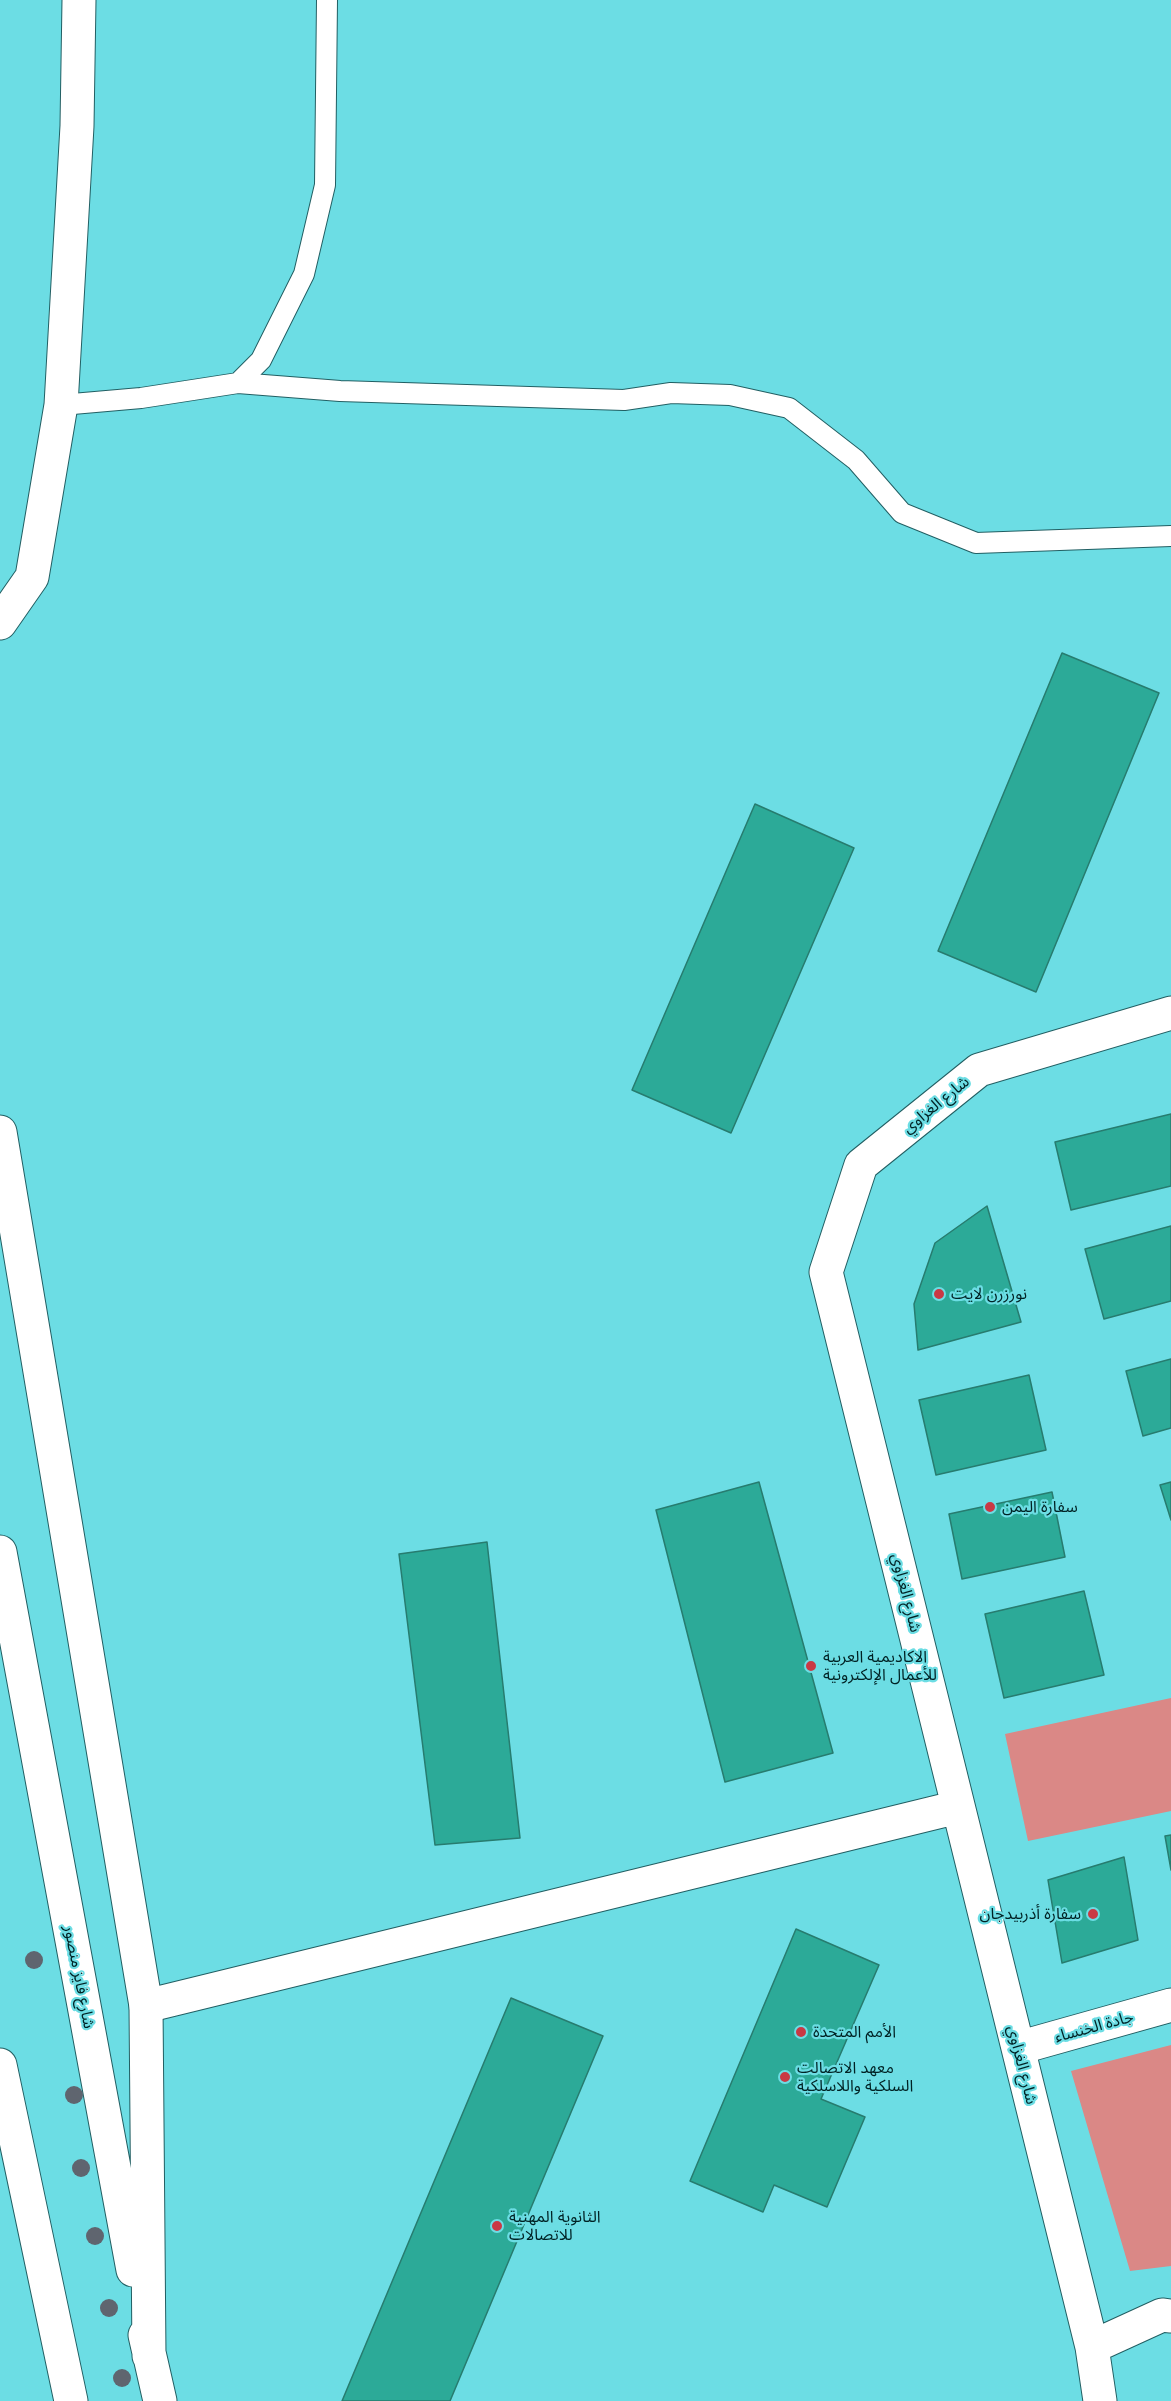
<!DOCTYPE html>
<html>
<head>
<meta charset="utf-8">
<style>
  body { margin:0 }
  canvas { display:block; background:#6cdde4 }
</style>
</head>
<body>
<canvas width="1171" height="2401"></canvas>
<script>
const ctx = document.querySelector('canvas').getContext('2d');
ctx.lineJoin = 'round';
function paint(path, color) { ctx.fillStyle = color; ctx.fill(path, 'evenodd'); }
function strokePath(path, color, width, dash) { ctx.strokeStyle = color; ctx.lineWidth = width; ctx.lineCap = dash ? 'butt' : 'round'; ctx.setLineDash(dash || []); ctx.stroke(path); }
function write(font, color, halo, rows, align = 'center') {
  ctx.font = font + ' Raleway,"Noto Sans Arabic",sans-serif'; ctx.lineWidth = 4.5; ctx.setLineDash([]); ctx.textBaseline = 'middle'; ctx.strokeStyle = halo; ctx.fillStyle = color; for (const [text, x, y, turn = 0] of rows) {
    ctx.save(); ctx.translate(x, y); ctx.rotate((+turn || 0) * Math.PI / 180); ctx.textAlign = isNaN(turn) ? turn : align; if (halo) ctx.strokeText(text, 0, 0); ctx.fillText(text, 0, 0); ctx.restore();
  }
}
const green = new Path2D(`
  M1171 1698V1811L1028 1841 1005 1734Z
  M1171 2045V2266L1130 2271 1071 2071Z`);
const building = new Path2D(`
  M1062 653 1159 693 1036 992 938 951Z
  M755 804 854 848 731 1133 632 1090Z
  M1171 1114V1186L1071 1210 1055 1142Z
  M987 1206 1021 1322 918 1350 914 1304 935 1243Z
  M1171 1226V1301L1104 1319 1085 1249Z
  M1171 1359V1428L1143 1436 1126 1371Z
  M1029 1375 1046 1450 936 1475 919 1400Z
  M759 1482 833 1753 725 1782 656 1510Z
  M1171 1482V1520L1160 1485Z
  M1052 1492 1065 1557 962 1579 949 1514Z
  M487 1542 520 1838 435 1845 399 1554Z
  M1084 1591 1104 1675 1004 1698 985 1614Z
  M1171 1835V1870L1165 1836Z
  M1124 1857 1138 1940 1062 1963 1048 1880Z
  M796 1929 879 1965 821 2099 865 2117 827 2207 774 2185 763 2212 690 2181Z
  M511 1998 603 2036 450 2401H342Z`);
const lane = new Path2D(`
  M238 383 340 391 624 400 671 393 730 395 789 408 856 460 902 513 976 543 1171 536
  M61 405 141 398 238 383 261 360 304 274 325 185 327 0`);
const street = new Path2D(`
  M0 623 32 577 61 405 77 126 79 0
  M146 2006 958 1807
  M1018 2048 1171 2005
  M1092 2347 1162 2315 1171 2316
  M1100 2401 1092 2347 826 1272 861 1165 979 1070 1171 1013`);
const highway = new Path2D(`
  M0 1132 146 2006 149 2356
  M0 1552 133 2270
  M0 2065 71 2401
  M145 2335 160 2401`);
const trees = [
  [34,1960],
  [74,2095],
  [81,2168],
  [95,2236],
  [109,2308],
  [122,2378]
];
const markers = [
  [939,1294,6,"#c93944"],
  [990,1507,6,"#c93944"],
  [811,1666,6,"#c93944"],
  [1093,1914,6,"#c93944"],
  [801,2032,6,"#c93944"],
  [785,2077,6,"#c93944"],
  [497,2226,6,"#c93944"]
];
const streetNames = [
  ["شارع الغزاوي",936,1105,-39],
  ["شارع الغزاوي",906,1593,76],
  ["شارع فايز منصور",79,1977,79],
  ["جادة الخنساء",1094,2027,-15],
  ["شارع الغزاوي",1022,2065,76]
];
const poiNames = [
  ["نورزرن لايت",951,1294],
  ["سفارة اليمن",1002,1507],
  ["الاكاديمية العربية",823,1657],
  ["للأعمال الإلكترونية",823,1675],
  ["سفارة أذربيدجان",1081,1914,"right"],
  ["الأمم المتحدة",813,2032],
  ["معهد الاتصالت",797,2068],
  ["السلكية واللاسلكية",797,2086],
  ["الثانوية المهنية",509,2217],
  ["للاتصالات",509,2235]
];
paint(green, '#da8886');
paint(building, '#2caa98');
strokePath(building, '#277c6f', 1.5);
strokePath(lane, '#225f63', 22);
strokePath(street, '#225f63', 35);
strokePath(highway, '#225f63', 35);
strokePath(lane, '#fff', 20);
strokePath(street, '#fff', 33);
strokePath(highway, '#fff', 33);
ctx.fillStyle = '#5f656f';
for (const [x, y] of trees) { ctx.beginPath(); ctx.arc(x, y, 9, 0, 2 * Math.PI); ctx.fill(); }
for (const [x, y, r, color] of markers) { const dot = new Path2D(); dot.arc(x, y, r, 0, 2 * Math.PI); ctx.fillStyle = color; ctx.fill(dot); strokePath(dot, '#6cdde4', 2); }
write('16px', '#002224', '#6cdde4', streetNames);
write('16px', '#002224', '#6cdde4', poiNames, 'left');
</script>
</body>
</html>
